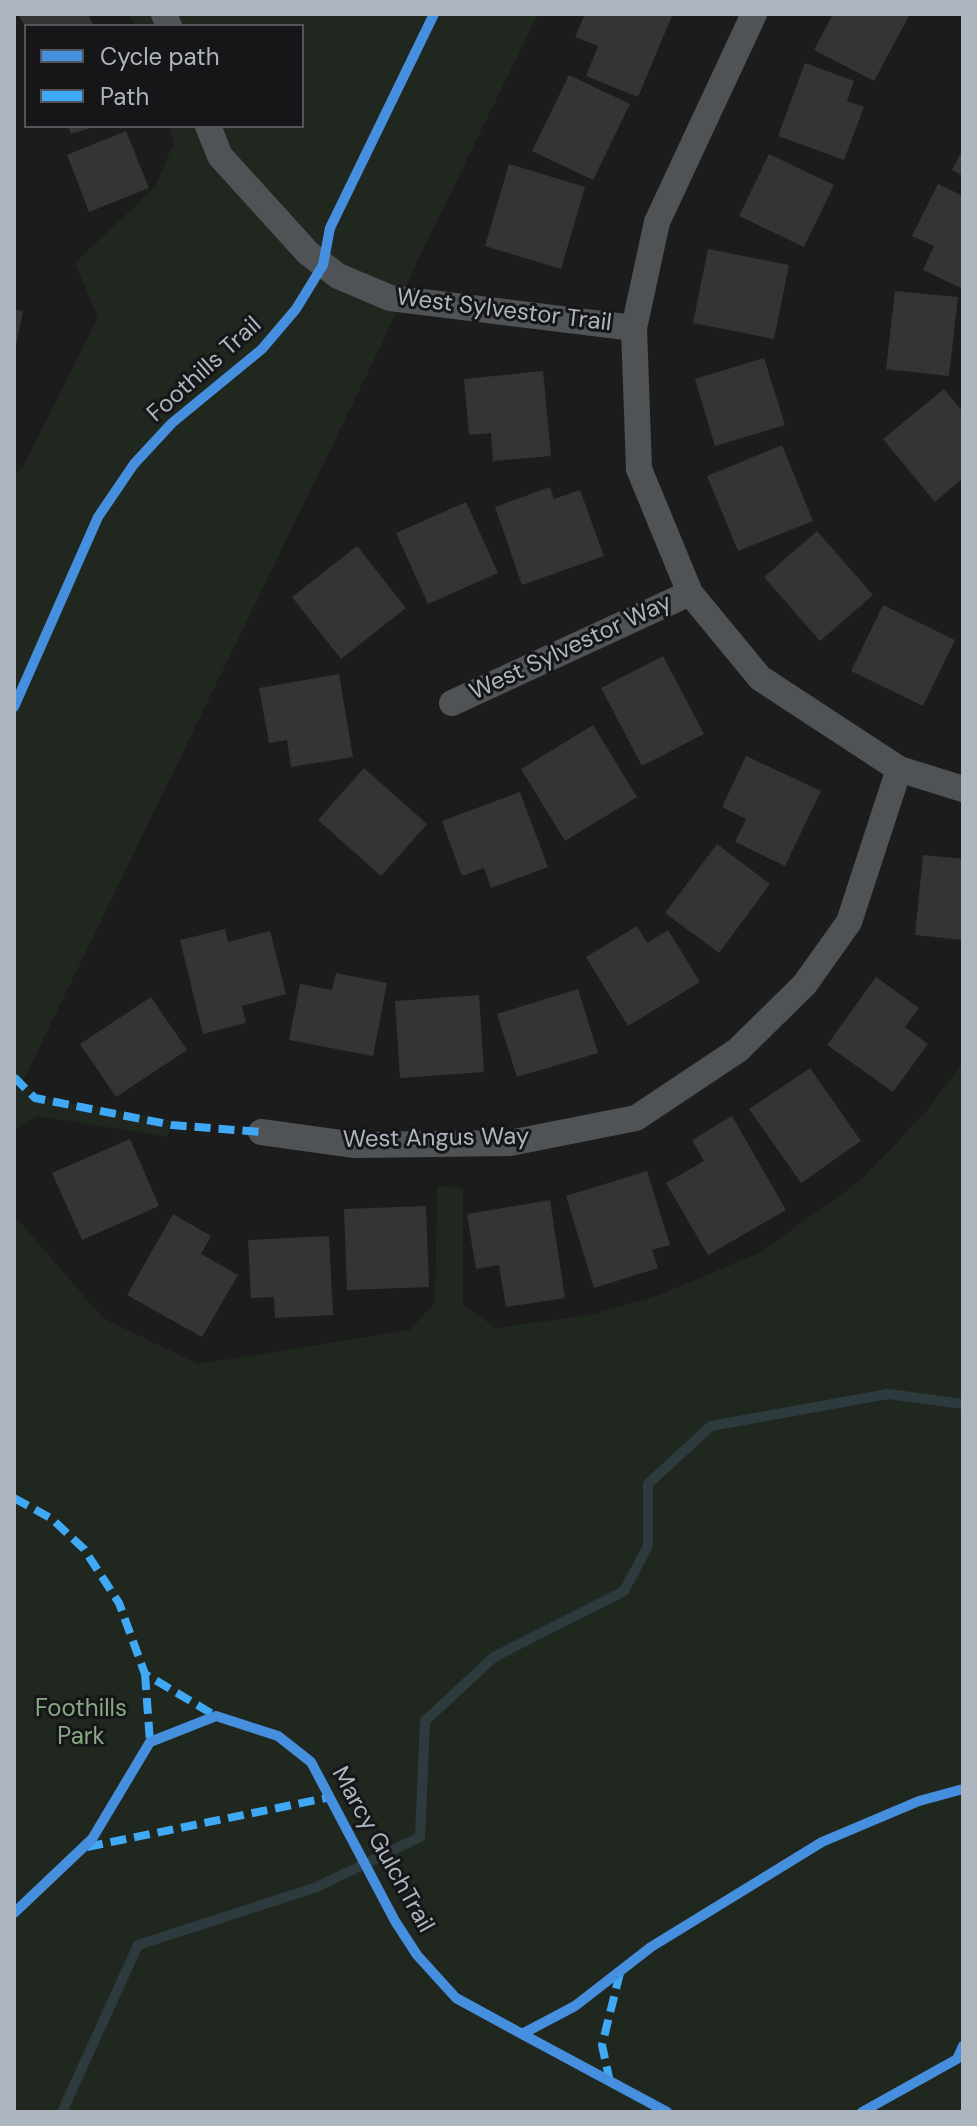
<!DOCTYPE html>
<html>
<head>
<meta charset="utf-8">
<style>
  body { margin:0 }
  #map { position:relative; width:977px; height:2126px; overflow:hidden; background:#1c1c1c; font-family:"DM Sans",sans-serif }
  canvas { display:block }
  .frame { position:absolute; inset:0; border:16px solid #adb5be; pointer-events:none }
  .legend { position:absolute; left:24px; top:24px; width:280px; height:104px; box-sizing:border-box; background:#161619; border:2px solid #52565b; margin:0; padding:10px 14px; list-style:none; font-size:24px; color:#adb5be }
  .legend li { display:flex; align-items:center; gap:16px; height:40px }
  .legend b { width:40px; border:2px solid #52565b }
</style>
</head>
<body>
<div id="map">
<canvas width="977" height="2126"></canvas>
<div class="frame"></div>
<ul class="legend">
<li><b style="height:10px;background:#468fdf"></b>Cycle path</li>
<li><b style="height:10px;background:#3fa9f5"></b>Path</li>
</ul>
</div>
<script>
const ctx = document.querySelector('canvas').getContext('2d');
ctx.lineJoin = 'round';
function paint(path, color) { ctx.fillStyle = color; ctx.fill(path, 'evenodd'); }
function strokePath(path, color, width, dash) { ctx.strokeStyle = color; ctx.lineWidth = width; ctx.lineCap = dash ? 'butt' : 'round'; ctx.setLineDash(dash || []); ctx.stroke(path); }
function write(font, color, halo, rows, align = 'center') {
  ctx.font = font + ' "DM Sans",sans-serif'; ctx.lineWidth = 6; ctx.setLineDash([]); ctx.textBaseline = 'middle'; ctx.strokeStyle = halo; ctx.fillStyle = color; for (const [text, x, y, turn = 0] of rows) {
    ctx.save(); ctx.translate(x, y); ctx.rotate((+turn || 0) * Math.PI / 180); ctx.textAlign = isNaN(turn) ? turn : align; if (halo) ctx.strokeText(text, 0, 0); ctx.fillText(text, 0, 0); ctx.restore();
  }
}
const green = new Path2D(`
  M129 14H538L416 264 386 335 23 1081 38 1097 173 1121 167 1137 38 1116 14 1130V476L22 468 98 318 75 263 155 187 174 142 168 126H302V26H134Z
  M963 1063V2112H14V1215L103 1318 198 1364 410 1330 435 1302 437 1186 463 1188V1305L496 1328 590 1315 659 1295 759 1253 860 1181 923 1115Z`);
const stream = new Path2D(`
  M62 2112 138 1945 317 1887 420 1837 425 1721 494 1657 624 1591 648 1546V1484L711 1426 888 1394 963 1404`);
const building = new Path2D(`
  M18 14H88L94 26H25Z
  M585 14H666L672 16 638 97 586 76 598 46 575 37Z
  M833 14H910L874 81 814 50Z
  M805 63 854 81 847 101 864 107 844 160 778 136Z
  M569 75 630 104 593 180 532 151Z
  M68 126H94V127L71 134Z
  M126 131 149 188 89 212 67 155Z
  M963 149V176L952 170Z
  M769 154 834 185 804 247 739 216Z
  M509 164 585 187 561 269 485 246Z
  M938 184 963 196V289L923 270 934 246 912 236Z
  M708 249 789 265 774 339 693 323Z
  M895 291 958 297 949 376 886 369Z
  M14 309 23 311 15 350 14 349Z
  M764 358 785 425 715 446 695 379Z
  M543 371 551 456 493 461 491 433 469 435 464 379Z
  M944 389 963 412V478L935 502 883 439Z
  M782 445 813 521 738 551 707 476Z
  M550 487 554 499 580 490 604 556 522 585 495 507Z
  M466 502 498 573 428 604 396 533Z
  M817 531 873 595 820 641 764 577Z
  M357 546 406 608 341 659 292 597Z
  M883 605 955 640 923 706 851 671Z
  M663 656 704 734 642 766 601 688Z
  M339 674 353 757 291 767 287 740 269 743 259 688Z
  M593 725 637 797 565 841 521 769Z
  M746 756 821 791 785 866 735 842 746 819 722 807Z
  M364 768 427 824 381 876 318 820Z
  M520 792 548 867 491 888 484 868 462 876 442 821Z
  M717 844 770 884 719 953 665 913Z
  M923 855 963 859V940L915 935Z
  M637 926 647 943 668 930 700 982 628 1026 586 957Z
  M225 929 228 942 270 931 286 994 242 1006 246 1023 203 1034 180 940Z
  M336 973 387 983 373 1056 289 1040 300 984 332 990Z
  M876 977 919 1008 905 1027 928 1044 893 1092 827 1045Z
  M578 989 598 1053 517 1077 497 1014Z
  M479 995 484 1072 400 1078 395 1001Z
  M151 997 187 1050 116 1097 80 1044Z
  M810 1068 861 1141 801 1183 749 1109Z
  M732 1116 786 1210 708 1255 666 1183 704 1161 692 1140Z
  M130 1139 159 1206 82 1240 52 1173Z
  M647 1171 670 1245 652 1250 658 1268 594 1288 566 1196Z
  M550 1200 565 1298 506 1307 499 1265 476 1269 467 1214Z
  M426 1206 429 1287 347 1290 344 1209Z
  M173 1214 211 1236 201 1254 238 1275 202 1337 127 1295Z
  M329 1236 333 1315 275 1318 274 1297 251 1298 248 1240Z`);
const street = new Path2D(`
  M164 14 169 26
  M754 14 657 222 634 328 639 469 690 593 760 678 899 769 963 789
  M208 126 220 156 308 253 338 276 390 298 634 328
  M452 703 690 593
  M261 1132 355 1145 510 1143 636 1118 738 1050 805 984 849 922 899 769`);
const quiet = new Path2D(`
  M14 1077 35 1098 172 1125 261 1132
  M14 1498 52 1519 84 1549 119 1603 145 1674 216 1716
  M145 1674 150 1742
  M87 1847 331 1797
  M610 2082 602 2045 620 1973`);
const cycleway = new Path2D(`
  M14 707 98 517 134 464 172 423 262 349 296 309 323 265 330 228 434 14
  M14 1913 92 1839 150 1742 216 1716 278 1736 311 1762 395 1921 417 1955 456 1998 522 2034 575 2006 651 1947 822 1842 919 1801 963 1789
  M522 2034 667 2112
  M862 2112 957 2059 963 2046`);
const streetNames = [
  ["West Sylvestor Trail",504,311,7],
  ["Foothills Trail",205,370,-42],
  ["West Sylvestor Way",571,648,-25],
  ["West Angus Way",436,1139,-1],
  ["Marcy GulchTrail",382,1850,61]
];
const parkNames = [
  ["Foothills",81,1710],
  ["Park",81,1738]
];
paint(green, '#20271f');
strokePath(stream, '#2d3b3f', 10);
paint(building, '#343435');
strokePath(street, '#505355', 26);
strokePath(quiet, '#3fa9f5', 8, [16, 8]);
strokePath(cycleway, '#468fdf', 10);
write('24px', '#adb5be', '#161619', streetNames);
write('24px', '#88aa83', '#161619', parkNames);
</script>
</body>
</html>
